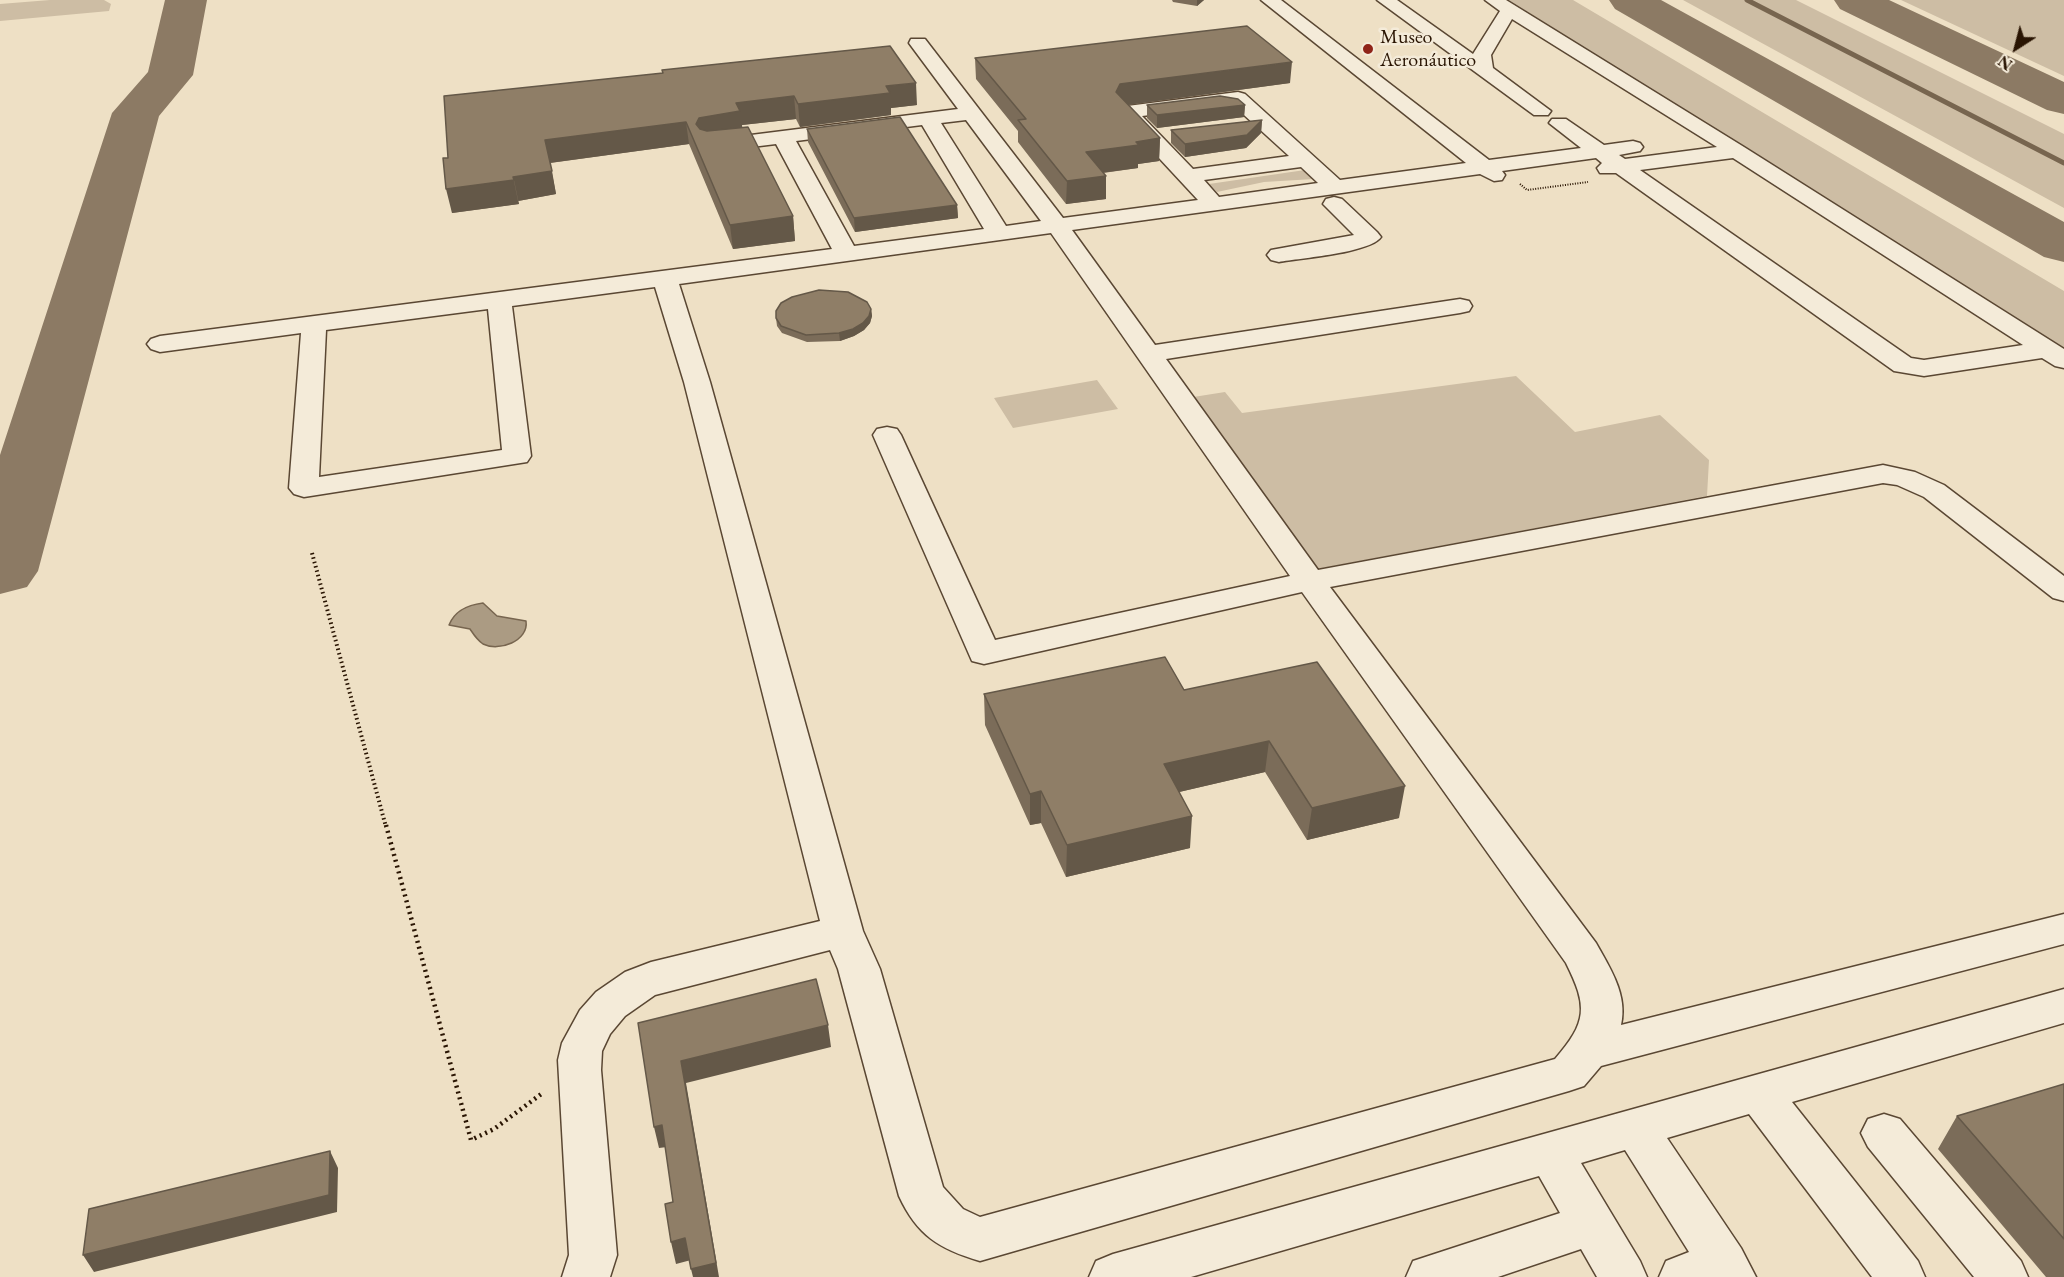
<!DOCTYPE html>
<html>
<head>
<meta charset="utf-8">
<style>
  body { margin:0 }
  #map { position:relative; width:2064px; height:1277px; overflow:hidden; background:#eee0c5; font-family:"EB Garamond",serif }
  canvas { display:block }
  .north { position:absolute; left:1986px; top:18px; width:60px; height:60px; -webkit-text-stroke:4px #f4ebd9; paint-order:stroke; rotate:216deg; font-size:16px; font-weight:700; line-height:24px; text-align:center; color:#291402 }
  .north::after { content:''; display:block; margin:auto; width:21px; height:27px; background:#291402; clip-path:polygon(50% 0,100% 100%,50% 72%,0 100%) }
</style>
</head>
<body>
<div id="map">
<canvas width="2064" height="1277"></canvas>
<div class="north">N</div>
</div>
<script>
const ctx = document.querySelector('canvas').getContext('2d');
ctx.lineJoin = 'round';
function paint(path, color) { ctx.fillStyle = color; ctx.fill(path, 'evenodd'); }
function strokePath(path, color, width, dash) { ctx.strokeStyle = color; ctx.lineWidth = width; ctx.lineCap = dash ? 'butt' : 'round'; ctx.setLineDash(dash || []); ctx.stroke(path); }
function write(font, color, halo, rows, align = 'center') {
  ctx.font = font + ' "EB Garamond",serif'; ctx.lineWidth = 5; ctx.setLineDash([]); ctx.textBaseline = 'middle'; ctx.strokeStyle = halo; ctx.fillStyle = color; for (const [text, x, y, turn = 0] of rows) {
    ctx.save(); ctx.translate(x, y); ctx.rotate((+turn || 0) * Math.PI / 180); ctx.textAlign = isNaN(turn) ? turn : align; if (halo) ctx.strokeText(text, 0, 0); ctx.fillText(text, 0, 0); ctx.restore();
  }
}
const green = new Path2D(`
  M50 0H104L111 4 109 11 0 21V4Z
  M1509 0H1573L2064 291V351Z
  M1683 0H1796L2064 134V208Z
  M1901 0H2064V76Z
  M1305 170 1314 179 1264 182 1217 192 1209 184Z
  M1516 376 1575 432 1660 415 1709 460 1707 496 1317 569 1187 398 1225 392 1242 413Z
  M1097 380 1118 409 1013 428 994 398Z`);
const water = new Path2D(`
  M483 603 497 616 526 621C529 641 499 652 483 644 477 640 474 635 470 629L449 625C455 610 468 605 483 603Z`);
const stream = new Path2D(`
  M1747 0 2064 163`);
const taxiway = new Path2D(`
  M165 0H207L193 75 159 116 38 571 27 587 0 594V455L112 113 148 72Z
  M1609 0H1661L2064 222V262L2044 257 1615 9Z
  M1834 0H1889L2064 82V114L2047 110 1840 9Z`);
const pathFar2 = new Path2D(`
  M1520 184 1527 190 1588 182`);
const pathFar1 = new Path2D(`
  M312 553 386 827`);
const path = new Path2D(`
  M386 825 471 1140 494 1129 544 1092`);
const minor = new Path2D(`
  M1261 0H1281L1489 160 1581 148 1549 123 1552 119H1566L1604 145 1633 141 1640 143 1643 147 1640 151 1619 155 1625 159 1717 147 1512 19 1491 55 1493 68 1551 111 1548 115H1534L1377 0H1397L1473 54 1500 11 1485 0H1506L1744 147 2064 349V368L2055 366 2042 358 1924 376 1894 371 1616 173H1600L1597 168 1602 163 1596 158 1502 171 1505 175 1502 180 1494 181 1480 174 1072 230 1155 345 1460 299 1469 301 1472 306 1469 311 1460 313 1166 359 1318 570 1883 465 1915 472 1944 485 2064 576V601L2053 598 1924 497 1897 485 1883 483 1330 587 1596 943C1610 968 1628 995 1621 1025L2064 914V944L1601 1066 1584 1086 1569 1091 980 1261C939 1249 917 1235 899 1196L838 969 830 950 655 995 625 1016 610 1034 602 1051 601 1070 617 1255 610 1277H562L569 1255 558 1060 562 1043 580 1010 596 992 625 972 651 962 820 921 684 382 655 287 512 306 531 456 527 462 304 497 294 494 289 488 301 333 160 352 151 349 147 344 151 339 160 336 832 249 776 144 711 152 704 150 701 146 704 142 711 140 958 109 909 43 911 39H925L1063 218 1198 200 1120 116 1117 112 1120 108 1127 106 1238 92 1245 94 1340 180 1466 163ZM1233 105 1289 156 1193 169 1142 116ZM966 120 1041 221 1006 226 941 123ZM922 125 984 229 854 246 796 141ZM1733 158 2023 345 1924 360 1911 358 1640 170ZM1301 167 1318 183 1219 197 1204 180ZM1051 233 1290 576 995 640 901 435 897 429 887 427 877 429 873 435 972 661 984 664 1302 592 1566 963C1588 1007 1587 1022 1555 1059L980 1217 963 1209 943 1187 880 969 863 931 710 382 679 284ZM488 309 502 450 319 477 326 330Z
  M1334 197 1342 199 1377 232 1381 237C1370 253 1300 258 1279 262L1271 260 1267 255 1271 250 1354 235 1323 204 1326 199Z
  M2064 989V1023L1792 1102 1918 1261 1925 1277H1872L1749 1114 1667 1138 1741 1248 1756 1277H1659L1666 1261 1689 1252 1625 1150 1581 1163 1640 1261 1647 1277H1597L1581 1249 1498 1277H1406L1413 1261 1560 1213 1539 1176 1191 1277H1089L1096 1261 1113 1254Z
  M1884 1114 1900 1119 2021 1261 2028 1277H1974L1868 1147 1861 1133 1868 1119Z`);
const wall = new Path2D(`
  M1172 0H1204L1197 6 1173 2Z
  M975 58 1290 83 1128 105 1160 138 1159 161 1138 164V168L1103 173 1106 199 1066 204 1018 142V131L976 79Z
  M662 70 917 105 891 108V115L800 127 796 119 742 125V127L793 216 795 241 733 249 689 144 550 163 556 194 518 201 519 204 452 213 448 158 662 73Z
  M1147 105H1245L1244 117 1157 128 1147 118Z
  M1262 120 1261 133 1246 148 1185 157 1171 143V130Z
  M807 129 957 205 958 218 855 232 808 142Z
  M871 309 872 316 870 323 864 330 854 336 840 341 807 342 782 333 777 326 776 318Z
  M1184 690 1399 818 1307 840 1265 772 1179 792 1190 848 1066 877 1041 823 1030 825 985 725 984 694Z
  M2064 1084V1277H2046L1938 1149 1957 1116Z`);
const shadedWall = new Path2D(`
  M1197 0H1204L1197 6Z
  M1292 62 1290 83 1119 106 1116 92 1120 84Z
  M916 83 917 105 891 108V115L800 127 798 104 886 86Z
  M794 96 796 119 742 125 743 134 699 147 696 124 699 118 736 103Z
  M1245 105 1244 117 1157 128V115Z
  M1262 120 1261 133 1246 148 1185 157V144Z
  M686 122 689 144 549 163 545 140Z
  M1160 138 1159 161 1138 164V168L1085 175 1086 152 1136 142Z
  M552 171 556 194 518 201 513 177Z
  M1106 176V199L1066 204 1067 181Z
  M514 180 519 204 452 213 446 189Z
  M957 205 958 218 855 232 854 218Z
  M793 216 795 241 733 249 730 225Z
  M871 309 872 316 870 323 864 330 854 336 840 341 839 333Z
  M1269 741 1265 772 1162 796 1164 764Z
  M1405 786 1399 818 1307 840 1312 808Z
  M1041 791V823L1030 825V794Z
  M1192 816 1190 848 1066 877 1067 845Z
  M828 1025 831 1047 686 1083 719 1277H693L691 1269 681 1061Z
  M662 1125 667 1147 659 1148 654 1127Z
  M330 1151 338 1168 337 1212 94 1272 83 1255Z
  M685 1238 691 1260 676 1264 671 1242Z`);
const building = new Path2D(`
  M1247 26 1292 62 1120 84 1116 92 1160 138 1136 142 1139 145 1086 152 1106 176 1067 181 1018 120 1026 119 975 58Z
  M890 46 916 83 886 86 890 93 798 104 794 96 736 103 740 111 699 118 696 124 700 129 707 131 748 127 793 216 730 225 686 122 545 140 552 171 513 177 514 180 446 189 443 158H448L444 96 663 73 662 70Z
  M1220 96 1238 99 1245 105 1157 115 1147 105Z
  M900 117 957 205 854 218 807 129Z
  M1262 120 1247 135 1185 144 1171 130Z
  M819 290 848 292 867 302 871 309 869 316 863 323 853 329 839 333 806 335 781 326 776 318V311L781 303 792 297Z
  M1165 657 1184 690 1317 662 1405 786 1312 808 1269 741 1164 764 1192 816 1067 845 1041 791 1030 794 984 694Z
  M816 979 828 1025 681 1061 716 1263 691 1269 685 1238 671 1242 665 1204 673 1202 662 1125 654 1127 638 1023Z
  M2064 1084V1239L1957 1116Z
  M330 1151 329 1195 83 1255 89 1209Z`);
const markers = [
  [1368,49,6,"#8f2418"]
];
const farPoinames = [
  ["Museo",1380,38],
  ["Aeronáutico",1380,61]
];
paint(green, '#cdbda4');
paint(water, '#ab9b83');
strokePath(water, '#77654f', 1.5);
strokePath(stream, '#77654f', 5);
paint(taxiway, '#8c7a64');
strokePath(minor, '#5a4733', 3);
strokePath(pathFar2, '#291402', 2, [1, 1.5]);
strokePath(pathFar1, '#291402', 4, [1.5, 3]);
strokePath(path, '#291402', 4.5, [2, 4]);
paint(minor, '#f4ebd9');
paint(wall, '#7b6c59');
paint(shadedWall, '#645848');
paint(building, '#8f7e67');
strokePath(building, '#645848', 1.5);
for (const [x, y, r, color] of markers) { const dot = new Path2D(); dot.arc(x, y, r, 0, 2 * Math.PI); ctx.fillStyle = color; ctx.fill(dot); strokePath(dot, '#f4ebd9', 2); }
write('20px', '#291402', '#f4ebd9', farPoinames, 'left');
</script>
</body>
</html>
